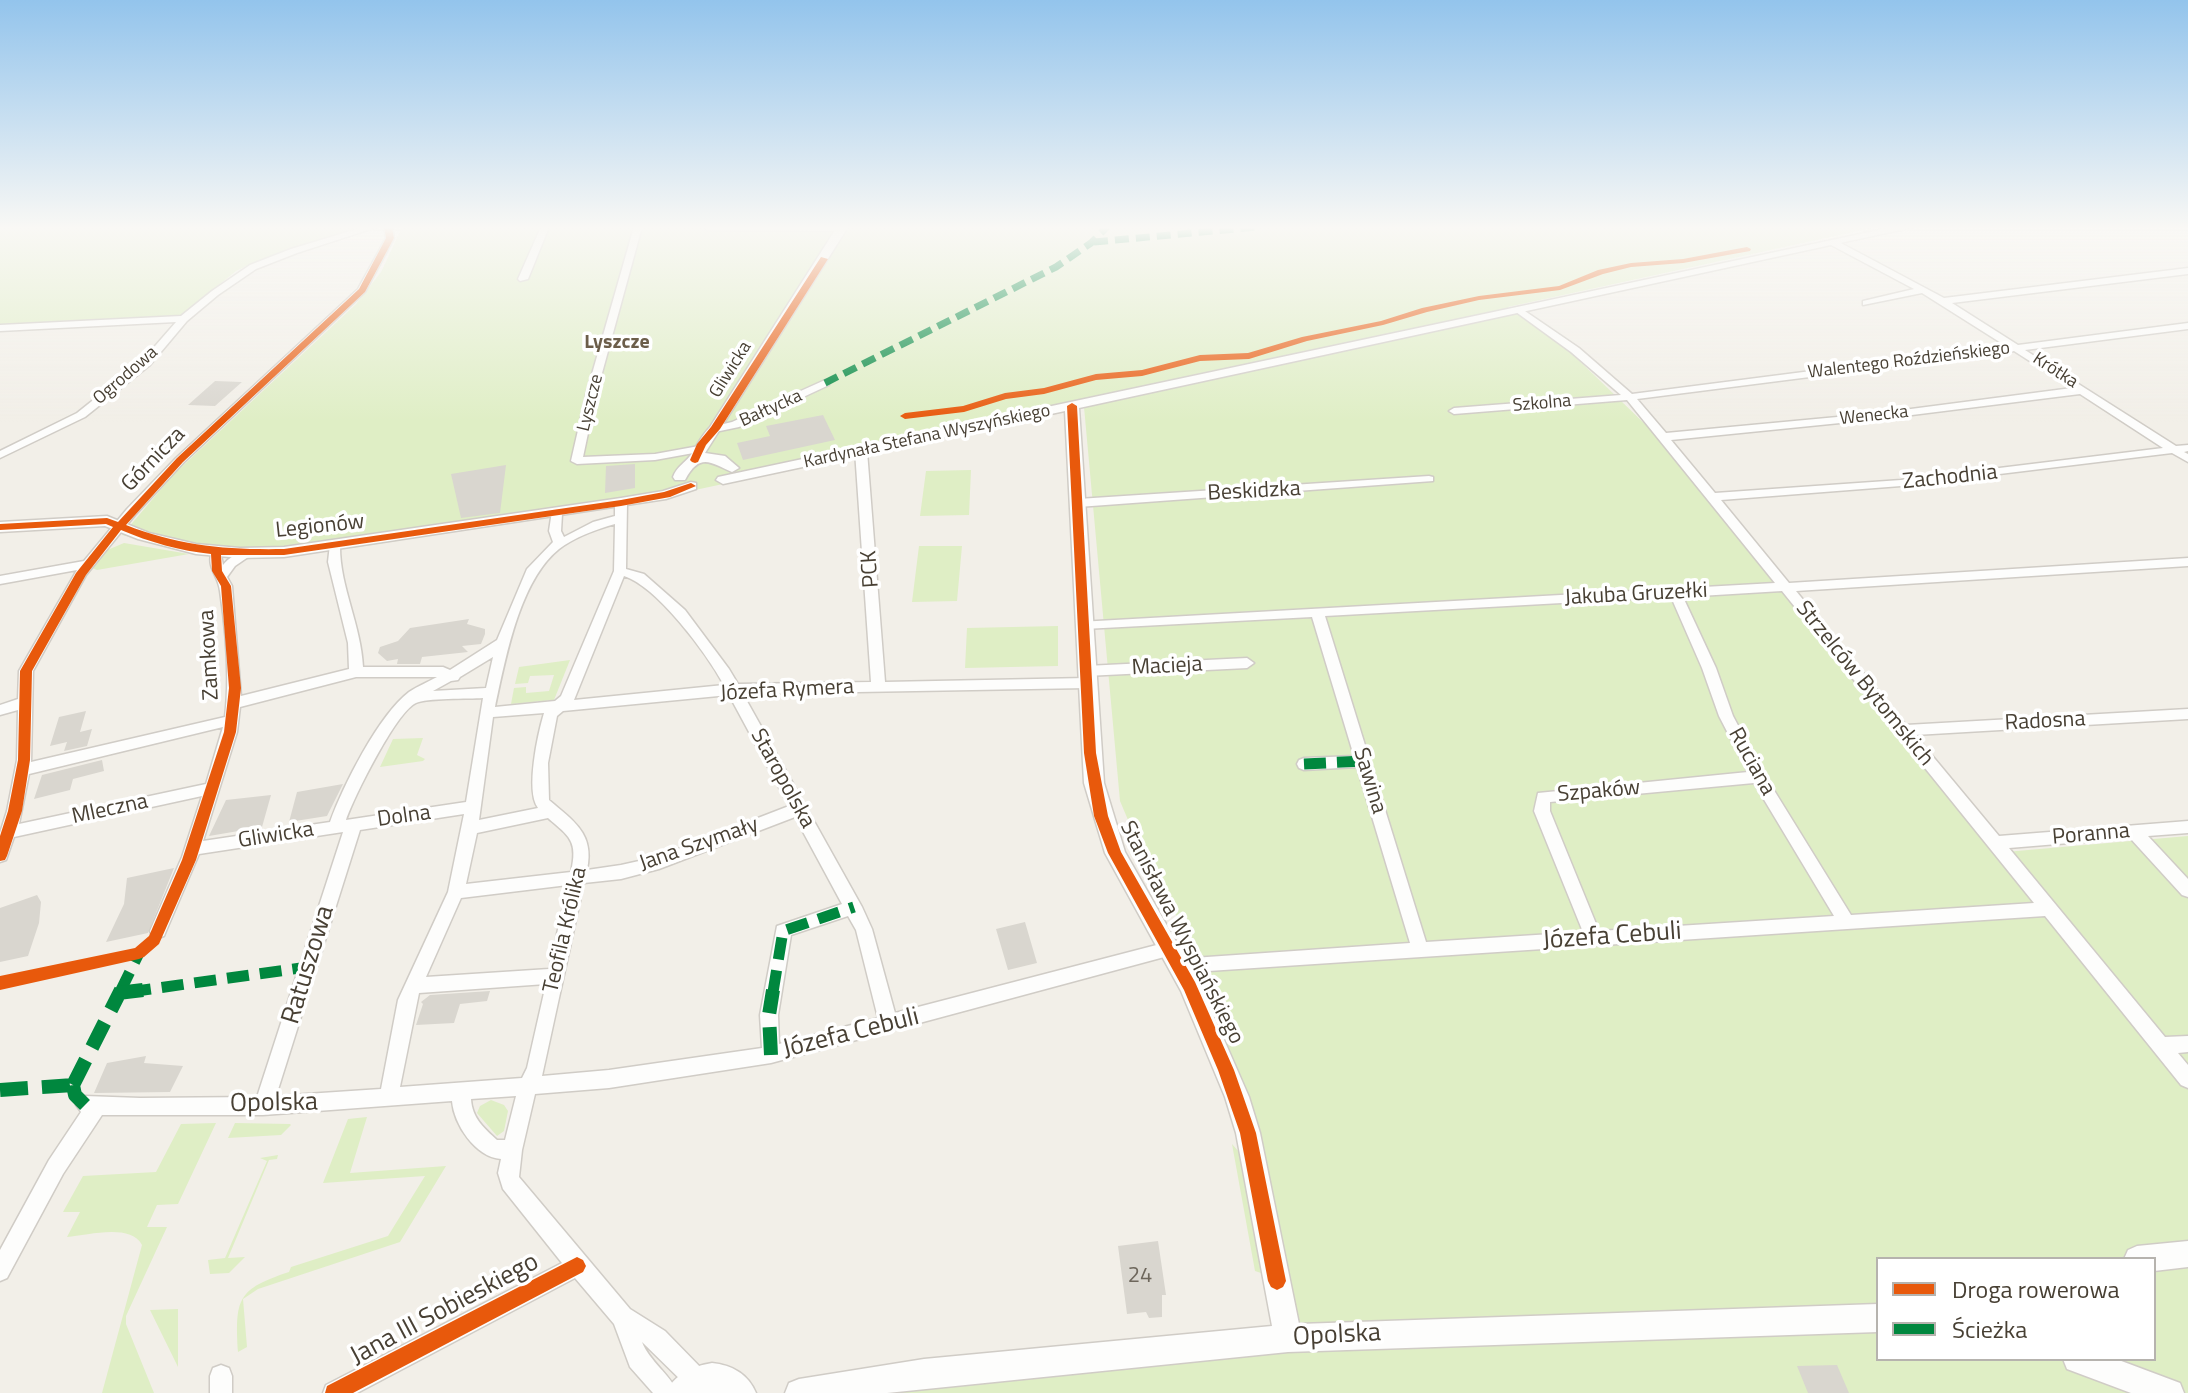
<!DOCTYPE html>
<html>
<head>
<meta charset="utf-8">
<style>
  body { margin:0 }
  #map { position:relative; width:2188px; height:1393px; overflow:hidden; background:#f2efe8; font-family:"Titillium Web",sans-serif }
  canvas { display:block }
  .legend { position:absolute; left:1876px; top:1257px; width:280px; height:104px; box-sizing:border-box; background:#fff; border:2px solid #b6b3ae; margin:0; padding:10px 14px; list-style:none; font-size:24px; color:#484034 }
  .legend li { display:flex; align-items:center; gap:16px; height:40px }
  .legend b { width:40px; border:2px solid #b6b3ae }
</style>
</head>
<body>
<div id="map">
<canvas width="2188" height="1393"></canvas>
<ul class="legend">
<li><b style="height:10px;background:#e8590c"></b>Droga rowerowa</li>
<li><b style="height:10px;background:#00873e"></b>Ścieżka</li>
</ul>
</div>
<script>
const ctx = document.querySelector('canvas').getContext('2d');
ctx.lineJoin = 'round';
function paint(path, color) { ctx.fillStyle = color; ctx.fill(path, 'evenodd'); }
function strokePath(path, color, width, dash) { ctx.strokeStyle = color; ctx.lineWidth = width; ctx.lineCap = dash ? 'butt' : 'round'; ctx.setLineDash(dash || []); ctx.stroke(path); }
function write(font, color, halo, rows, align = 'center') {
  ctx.font = font + ' "Titillium Web",sans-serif'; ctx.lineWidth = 7; ctx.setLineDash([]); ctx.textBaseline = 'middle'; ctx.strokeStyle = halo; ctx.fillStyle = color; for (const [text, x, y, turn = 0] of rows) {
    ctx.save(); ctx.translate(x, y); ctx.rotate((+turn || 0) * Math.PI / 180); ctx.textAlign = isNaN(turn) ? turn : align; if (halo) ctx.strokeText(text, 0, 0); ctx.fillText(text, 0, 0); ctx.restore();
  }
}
const green = new Path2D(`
  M0 227H359L251 264 236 271 181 316 0 325Z
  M402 227H1877L1508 307 1565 347 1676 454 1994 853 2188 836V1393H860L1279 1353 1227 1073 1197 950 1150 872 1120 801 1084 407 620 506 358 547 273 558 197 553 122 535 174 474 356 304 381 272ZM1878 1259H2154V1359H1878Z
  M971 470 969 515 920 516 926 471Z
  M124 543 189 554 97 570 92 568 105 551Z
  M919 546H962L957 601 912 602Z
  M1058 626V666L965 668 967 628Z
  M570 660 554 700 511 704 514 688 526 687V693L549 691 554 675 530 676 528 683 515 684 519 667Z
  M423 738 417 755 425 759 423 761 380 767 393 739Z
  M491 1100 504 1105 508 1111 504 1131 497 1136 477 1113 480 1106Z
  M367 1117 350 1173 446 1166 400 1242 258 1289 243 1299 247 1347 238 1352C235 1299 237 1289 289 1272L291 1267 388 1236 425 1176 323 1183 348 1119Z
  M216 1123 178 1204 157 1205 147 1227H167L126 1316V1324L154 1393H102L142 1245C131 1223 88 1235 67 1237L80 1212H63L83 1176 156 1172 181 1124Z
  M235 1123 290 1124 291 1125 281 1135 228 1138Z
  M1232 1144 1240 1153 1242 1162 1261 1273 1255 1271Z
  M278 1155 277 1159 269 1160 228 1258 245 1257 229 1273 210 1274 208 1260 225 1258 267 1161 260 1158Z
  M178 1309V1367L150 1310Z`);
const building = new Path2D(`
  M215 381 242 382 215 406 188 405Z
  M823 415 835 440 743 460 737 443 770 436 766 426Z
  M635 464V488L605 493 606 466Z
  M506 465 500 513 461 518 451 474Z
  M469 619 467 624 485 629V634L481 644 462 646 468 652 422 657 420 664H397L398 659 387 661 378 653 380 647 398 641 410 628Z
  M86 711 80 732 92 729 87 746 64 751 67 742 50 746 59 717Z
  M102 760 104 771 73 779 70 790 34 799 42 775Z
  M343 784 327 816 289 822 297 792Z
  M271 795 262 827 209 836 226 800Z
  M174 868 148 933 106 942 124 904 127 878Z
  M37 895 41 902 39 923 28 956 0 962V908Z
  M1025 922 1037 963 1008 970 996 929Z
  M490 991 487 1001 460 1004 454 1023 416 1025 423 1004 421 1002 430 995Z
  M146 1056 144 1063 183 1066 170 1092 94 1093 107 1063Z
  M1158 1241 1166 1295H1162V1317L1149 1318 1146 1312 1127 1314 1118 1246Z
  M1837 1365 1849 1393H1808L1797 1366Z`);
const minor = new Path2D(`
  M364 227H377L297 253 256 269 218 295 187 321 150 365 85 417 0 458V451L77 413 142 361 176 322 0 331V325L181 316 212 291 250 265 291 249Z
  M384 227H392L394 238 365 292 184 462 135 515 86 575 33 671 31 762 225 717C230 676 226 631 220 591 218 574 206 569 212 549H220L223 565C228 558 239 552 248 549L254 553 235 566 227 577 232 586 241 696 349 669 348 643 328 562 330 544 334 543 340 547C340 587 361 625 363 667H443L450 670 497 640 527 569 553 542 549 531 552 511 556 510 562 514 561 531 564 537 593 522 615 516V503L621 499 627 503 626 569 644 574 685 610 729 669 738 684 871 682 855 451 861 448 867 451 885 682 1087 678 1094 683 1087 688 743 694 862 907 872 929 895 1013 1168 942 1174 944 1176 949 1174 954 1168 956 771 1063 609 1088 535 1094 522 1150 519 1177 630 1309 665 1331 705 1372 708 1380 705 1388 697 1391 689 1388 642 1342C650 1362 670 1374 678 1393H653L630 1367 614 1324 575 1278 357 1393H323L326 1385 562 1263 503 1189 498 1173 501 1159C475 1157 454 1124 452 1101L263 1115H102L63 1174 7 1278 0 1281V1250L49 1160 81 1112 76 1105 78 1099 85 1096 140 1098 257 1097 343 832 199 854 166 931 164 936 158 938 152 936 150 931 182 857 202 796 14 837 6 860 0 862V833L7 811 17 760 18 710 0 715V705L18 699 19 671 77 570 0 584V576L84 561 127 509 176 458 358 289 386 238ZM615 524 614 571 561 696 555 701 495 707C505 661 519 581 559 549 573 538 597 529 615 524ZM624 576C658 587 707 654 724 685L574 700ZM493 657 486 688 433 691 451 681 458 680 460 677ZM356 677H437C428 682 418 686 409 692 378 716 343 786 330 822L203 841 237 732 240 707ZM729 695 789 806 657 857 621 865 587 870C595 833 573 821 549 800L548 763 557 716 563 711ZM483 698 466 802 346 820C354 797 396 712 416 703 425 698 470 699 483 698ZM544 713C538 733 525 791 538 808L479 820 493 717ZM223 727 206 784 19 824 29 774ZM464 814 448 892 398 1000 381 1089 276 1096 360 830ZM795 817 842 904 777 926 760 1015 762 1048 609 1070 542 1076 584 883 621 879 659 869ZM548 818C570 837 578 841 571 872L466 884 477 833ZM568 885 549 969 426 977 461 898ZM848 916 856 930 878 1018 779 1044 778 1015 791 935ZM546 984 527 1068 522 1078 400 1087 419 993ZM516 1096 505 1140H497C484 1128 472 1118 471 1099Z
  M541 227H549L528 279 520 281 518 279Z
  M634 227H642L596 395 583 457 655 454 699 446 705 449 699 452 655 460 577 464 571 461 586 395Z
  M703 227H847V228L843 231 707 230Z
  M1831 241H1837L1944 298 2188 268V274L1952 303 2018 345 2188 323V329L2025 350 2176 446 2188 445V451L2184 452 2188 454V462L2172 453 1901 486 1721 500 1789 583 2188 558V566L1796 591 1906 725 2188 709V719L1915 735 1999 836 2188 821V833L2148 836 2188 879V897L2182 895 2130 838 2009 848 2165 1037 2188 1036V1052L2178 1053 2188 1065V1088L2181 1085 2045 916 1178 973 1172 971 1169 966 1172 961 1178 959 1410 943 1357 767 1304 770 1299 768 1297 764 1299 760 1304 758 1354 756 1312 617 1084 629 1077 625 1079 622 1775 583 1627 400 1454 414 1449 411 1454 408 1621 395 1571 352 1516 312V308L1519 307 1579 348 1632 394 2006 346 1922 293 1863 305V301L1914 289 1831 245ZM2014 351 2072 388 1880 413 1666 433 1637 399ZM2080 394 2163 448 1901 480 1715 493 1671 440 1880 419ZM1782 591 2034 903 1851 915 1764 774 1733 716 1716 668 1683 597ZM1671 597 1702 668 1719 716 1748 772 1538 793 1534 811 1583 932 1426 942 1325 616ZM1754 783 1834 916 1599 931 1550 811V802Z
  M825 380 829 381V385L739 427 715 432 710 429 711 427 732 422Z
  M1429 476 1433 477V481L1078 507 1072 503 1078 499Z
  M1247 658 1254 663 1247 668 1086 676 1079 671 1086 666Z
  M221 1365 229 1368 232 1376V1393H210V1376L213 1368Z`);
const tertiary = new Path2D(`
  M837 227H848L705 453 725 456 739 468 732 472C711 463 700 452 685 480H675L673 477C677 466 684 464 690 456 697 446 701 436 710 427Z
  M1893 227H1914L1079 408 1104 783 1125 852 1198 980 1249 1097 1260 1133 1299 1324 1878 1304V1332L1288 1352 887 1393H785L789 1383 799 1379 924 1359 1272 1326 1236 1133 1225 1097 1181 991 1105 853 1084 783 1065 411 723 484 716 480 718 477Z
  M691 482 696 483V489L666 499 284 557 240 558 196 554 138 539 105 526 0 532V522L107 516 149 533 196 544 240 548 284 547 621 498 663 491Z
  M2188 1241V1267L2154 1271V1259H2124L2128 1250 2137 1246Z
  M2063 1359H2116L2180 1383 2184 1393H2131L2067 1369Z
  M712 1363C732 1365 748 1374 756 1393H666C673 1375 693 1366 712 1363Z`);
const quietFar2 = new Path2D(`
  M1094 242 1257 227
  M825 383 1056 267 1091 243 1107 227`);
const quietFar1 = new Path2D(`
  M1304 764 1363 761
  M120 992 139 953
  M129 992 308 967
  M773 992 783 931 854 907`);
const quiet = new Path2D(`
  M118 993 143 990
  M771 1055 769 1015 773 990
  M73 1085 121 990
  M73 1085 75 1095 85 1105
  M0 1090 73 1085`);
const cycleway = new Path2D(`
  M384 227H392L394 238 365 292 183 462 126 525C179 546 227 550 284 549L621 500 664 492 691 483 696 486 670 497 621 506 284 555H221L222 571 231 586 241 688 236 732 196 860 159 944 144 957 139 959 0 990V976L135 948 149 936 182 860 224 732 229 688 221 586 212 571 211 554C181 551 149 542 121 530L86 575 32 671 30 760 22 811 7 856 5 860 0 861V836L8 811 18 760 20 671 76 573 113 527 106 524 0 530V524L107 518 118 522 177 458 359 289 386 238Z
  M1747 247 1751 249 1750 251 1683 263 1631 267 1603 274 1560 290 1479 300 1427 312 1383 325 1307 341 1249 359 1200 361 1142 376 1096 380 1044 394 1006 399 964 412 905 419 900 416 905 413 963 406 1005 393 1044 388 1096 374 1142 370 1200 355 1248 353 1302 337 1381 321 1422 308 1479 296 1559 286 1598 270 1631 263 1683 259Z
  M821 257 828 259 720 429 706 445 698 462 695 463 692 462 690 460 697 444 711 427Z
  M1072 403 1077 406 1096 753 1108 816 1121 852 1195 982 1234 1070 1256 1133 1286 1281 1283 1287 1277 1290 1271 1287 1268 1281 1240 1133 1218 1070 1184 990 1108 853 1094 816 1084 753 1067 406Z
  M577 1257 583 1260 586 1266 583 1272 353 1393H325L327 1386Z`);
const farStreetnames = [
  ["Walentego Roździeńskiego",1909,361,-7],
  ["Gliwicka",731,370,-58],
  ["Krótka",2055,371,33],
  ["Ogrodowa",126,376,-41],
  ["Lyszcze",591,403,-76],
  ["Szkolna",1542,404,-5],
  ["Bałtycka",771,409,-24],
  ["Wenecka",1874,416,-6],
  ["Kardynała Stefana Wyszyńskiego",927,437,-12]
];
const farNeighbourhoodnames = [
  ["Lyszcze",617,343]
];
const streetNames = [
  ["Górnicza",154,460,-46],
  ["Zachodnia",1950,478,-6],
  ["Beskidzka",1254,492,-3],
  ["Legionów",320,527,-6],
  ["PCK",871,569,-94],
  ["Jakuba Gruzełki",1636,595,-3],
  ["Zamkowa",210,655,-93],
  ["Macieja",1167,667,-3],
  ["Strzelców Bytomskich",1864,684,51],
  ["Józefa Rymera",787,691,-3],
  ["Radosna",2045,722,-3],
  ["Ruciana",1751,762,61],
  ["Staropolska",782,779,61],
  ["Sawina",1369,781,73],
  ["Szpaków",1599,792,-5],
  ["Mleczna",110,810,-12],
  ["Dolna",404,817,-8],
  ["Poranna",2091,835,-5],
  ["Gliwicka",276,836,-9],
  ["Jana Szymały",699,845,-19],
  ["Teofila Królika",566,930,-77],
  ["Stanisława Wyspiańskiego",1181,933,63]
];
const nearNumbernames = [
  ["24",1140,1277]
];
const nearStreetnames = [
  ["Józefa Cebuli",1612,937,-4],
  ["Ratuszowa",309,965,-73],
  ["Józefa Cebuli",851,1034,-14],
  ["Opolska",274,1104,-1],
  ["Jana III Sobieskiego",445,1310,-28],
  ["Opolska",1337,1336,-3]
];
paint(green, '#dfeec5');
paint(building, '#d9d6cf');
strokePath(minor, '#d0ccc6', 3);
strokePath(tertiary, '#d0ccc6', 3);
paint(minor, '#fdfdfc');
paint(tertiary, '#fdfdfc');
strokePath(quietFar2, '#00873e', 7, [14, 7]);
strokePath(quietFar1, '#00873e', 11, [22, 11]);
strokePath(quiet, '#00873e', 14, [28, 14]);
paint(cycleway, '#e8590c');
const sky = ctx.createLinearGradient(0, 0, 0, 422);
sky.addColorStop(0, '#93c4ec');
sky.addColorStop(0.54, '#f9f8f5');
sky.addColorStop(1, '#f9f8f500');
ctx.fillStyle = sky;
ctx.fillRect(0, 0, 2188, 422);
write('18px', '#484034', '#fff', farStreetnames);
write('bold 20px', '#6c5e4a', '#fff', farNeighbourhoodnames);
write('22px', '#484034', '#fff', streetNames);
write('22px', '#6e675c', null, nearNumbernames);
write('26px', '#484034', '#fff', nearStreetnames);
</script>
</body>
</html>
